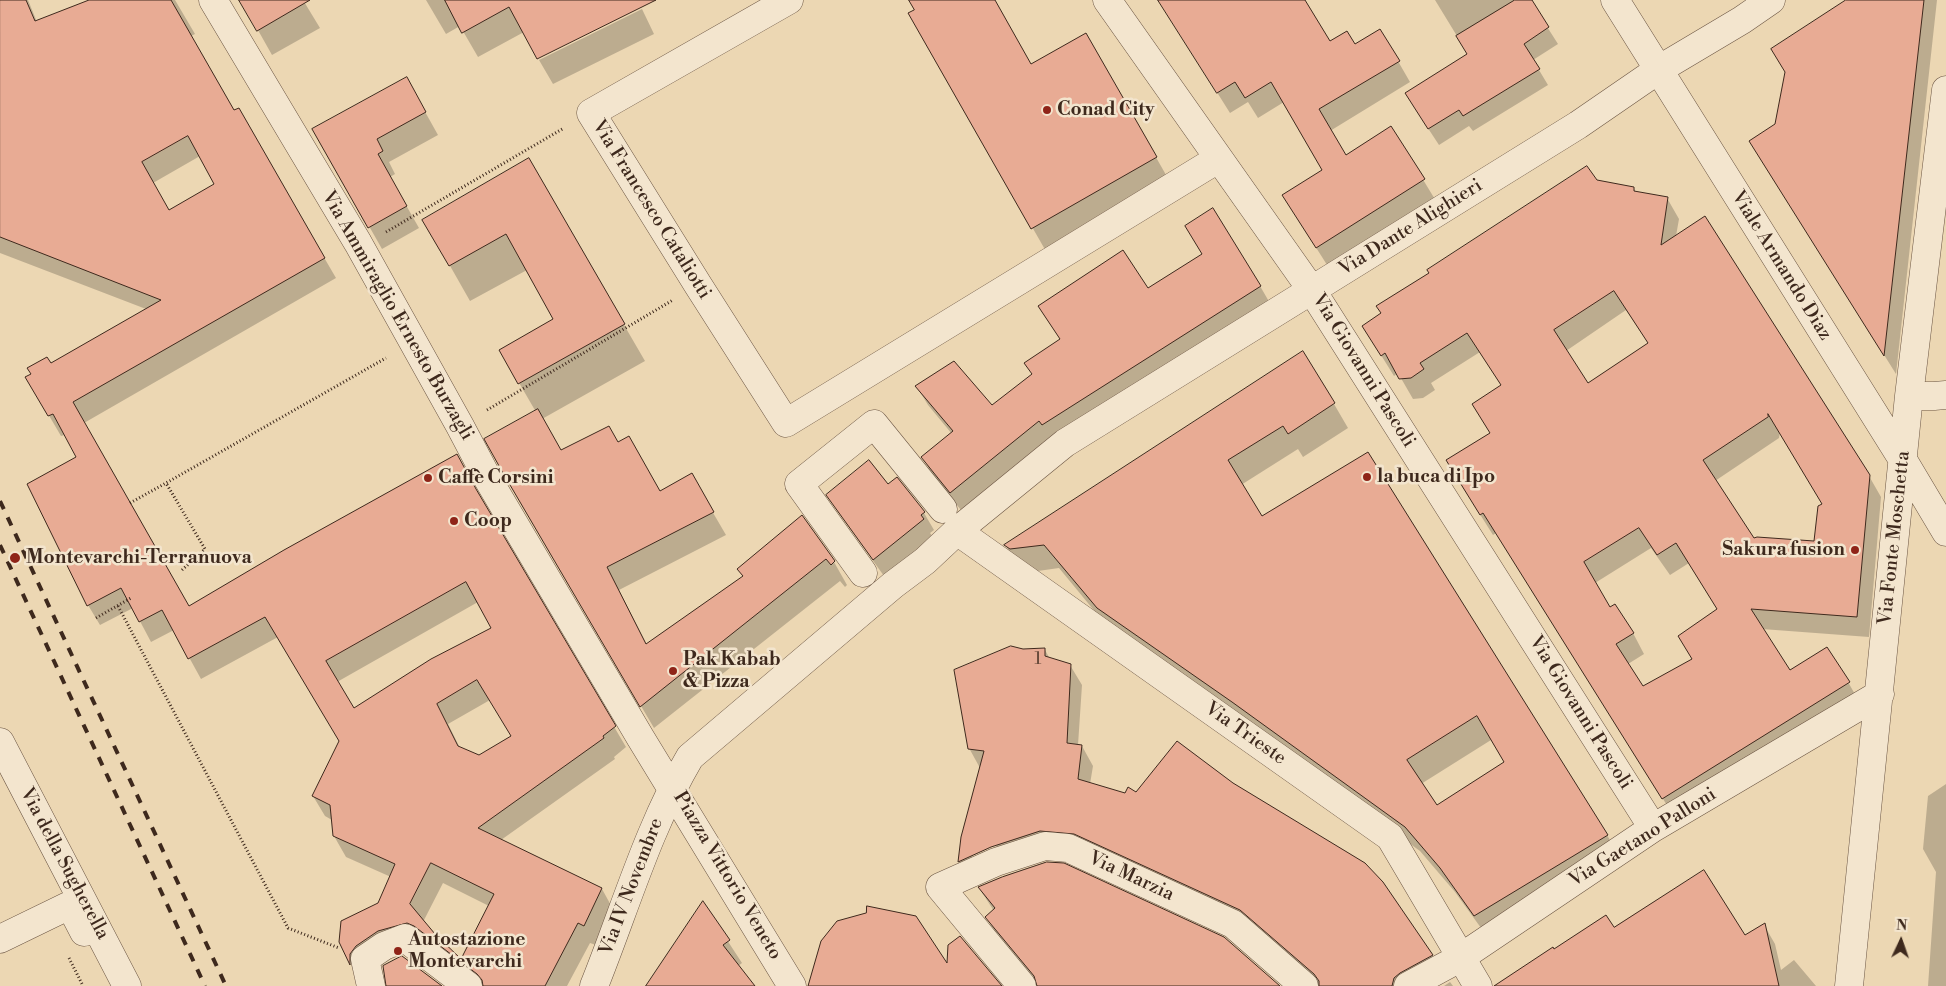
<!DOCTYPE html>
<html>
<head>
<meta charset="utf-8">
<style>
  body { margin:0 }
  #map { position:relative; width:1946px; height:986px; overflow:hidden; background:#ecd7b3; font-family:"Libre Bodoni",serif }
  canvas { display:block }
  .north { position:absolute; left:1876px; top:916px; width:50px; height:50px; -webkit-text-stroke:4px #f3e5ce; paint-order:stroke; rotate:3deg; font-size:14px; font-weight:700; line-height:20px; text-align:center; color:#3e291d }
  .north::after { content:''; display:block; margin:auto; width:18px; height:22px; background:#3e291d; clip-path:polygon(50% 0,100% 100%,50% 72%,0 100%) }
</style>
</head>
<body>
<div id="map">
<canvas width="1946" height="986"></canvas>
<div class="north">N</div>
</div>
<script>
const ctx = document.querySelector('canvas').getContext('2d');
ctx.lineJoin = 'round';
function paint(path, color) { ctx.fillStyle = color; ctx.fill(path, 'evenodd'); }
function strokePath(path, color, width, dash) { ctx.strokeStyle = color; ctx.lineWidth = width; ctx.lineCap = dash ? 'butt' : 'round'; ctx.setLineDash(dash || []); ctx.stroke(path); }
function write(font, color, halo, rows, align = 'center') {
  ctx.font = font + ' "Libre Bodoni",serif'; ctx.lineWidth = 5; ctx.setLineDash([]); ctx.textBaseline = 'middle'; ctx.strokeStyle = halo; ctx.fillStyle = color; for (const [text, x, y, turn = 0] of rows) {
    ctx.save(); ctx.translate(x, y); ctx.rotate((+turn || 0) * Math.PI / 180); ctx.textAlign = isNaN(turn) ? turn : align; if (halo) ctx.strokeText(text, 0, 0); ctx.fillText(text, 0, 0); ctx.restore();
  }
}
const shadow = new Path2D(`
  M0 0H28L37 22 92 0H175L195 34 191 36 234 112 238 110 336 278 84 423 189 608 484 507 626 747 614 757 615 759 501 840 602 889 613 909 596 945 590 943 567 986H480L427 946 390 952 361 982 340 941 379 904 391 877 346 857 334 836 332 820 325 816 313 796 340 741 278 637 201 679 174 630 151 642 133 608 100 625 88 605 77 457 65 435 61 436 27 378 146 309 0 253ZM200 156 216 185 169 212 153 183ZM478 602 493 628 354 710 337 682ZM490 700 513 737 479 756 460 748 448 724ZM443 883 489 906 461 961 423 922Z
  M241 0H303L320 28 272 55Z
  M426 0H638L524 32 478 57 460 26 446 34Z
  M910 0H993L1031 66 1086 34 1174 189 1051 260 910 14 916 10Z
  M1159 0H1304L1330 42 1355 46 1380 30 1410 82 1330 131 1345 156 1391 127 1436 201 1329 268 1296 216 1324 170 1284 102 1258 118 1248 102 1230 113Z
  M1435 0H1530L1558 44 1533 60 1548 85 1473 131 1469 126 1439 145 1416 110 1468 54Z
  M1847 0H1937L1896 374 1763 161 1776 124Z
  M642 9 654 34 553 84 539 60Z
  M419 101 438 135 389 162 395 174 390 177 419 228 382 249 314 129Z
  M528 160 645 361 542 419 561 452 618 443 660 492 691 475 726 535 619 590 647 645 743 578 739 569 802 517 834 562 847 585 845 587 840 581 654 728 504 473 536 412 500 350 555 319 527 270 470 301 424 220Z
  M1596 182 1634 188 1636 193 1667 198 1679 219 1676 236 1869 476 1881 497 1869 637 1762 629 1789 672 1848 682 1860 703 1675 818 1496 533 1493 535 1459 481 1491 434 1473 405 1502 386 1480 352 1431 383 1435 390 1423 398 1413 399 1398 373 1394 376 1376 347ZM1626 310 1649 344 1587 385 1566 351ZM1780 431 1824 504 1816 542 1753 540 1715 481 1779 438ZM1651 548 1670 575 1689 563 1718 610 1693 659 1642 688 1628 664 1644 654 1633 633 1610 609 1595 583Z
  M1203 255 1260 286 1271 305 961 510 933 476 923 458 952 434 928 405 917 387 991 406 1147 290Z
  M1334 404 1348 428 1303 457 1298 449 1241 485 1262 518 1607 835 1621 859 1489 939 1455 892 1420 851 1248 726 1111 631 1059 568 1024 573 1019 569 1006 546ZM1491 740 1505 763 1437 807 1421 784Z
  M897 479 924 513 934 530 930 533 933 537 884 576 838 512 828 495 888 486Z
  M1045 650 1050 659 1070 665 1082 685 1078 745 1082 746 1093 766 1090 784 1432 955 1443 975 1423 986H1318L1256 932 1052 850 970 881 959 862 962 837 980 768 969 748 1023 651ZM996 844 997 846 972 857V854Z
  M1946 784V986H1928L1936 872 1923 849 1928 796Z
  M979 888 1278 986H1038L998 937 986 917 994 911Z
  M703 903 742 963 738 966 754 986H647Z
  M1764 925 1775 944 1781 970 1794 960 1816 986H1506L1614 929 1745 937Z
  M1450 982 1453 986H1444Z`);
const building = new Path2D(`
  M0 0H26L35 21 89 0H171L234 110 239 108 325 258 73 402 189 606 284 550 457 454 476 489 616 726 603 736 604 738 478 828 602 888 584 926 578 923 545 986H483L482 980 477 974 414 926 407 923 378 931 356 946 350 954V965L339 942 341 921 378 903 395 864 333 836 330 805 312 796 339 741 265 617 188 659 162 610 139 622 121 588 87 606 27 484 76 457 53 414 48 416 25 377 31 374 27 368 47 357 51 363 161 300 0 237ZM188 136 214 184 169 210 142 162ZM466 582 491 628 431 659 354 708 326 661ZM477 680 511 736 479 755 458 746 437 704ZM431 863 494 894 461 959 435 934 410 904Z
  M239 0H310L257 31Z
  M445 0H656L537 59 509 7 462 33Z
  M909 0H995L1031 64 1086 33 1157 157 1031 229 908 13 914 10Z
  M1158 0H1305L1330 41 1347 31 1355 44 1380 29 1400 61 1319 109 1346 155 1391 126 1425 179 1316 248 1282 195 1322 170 1271 82 1245 98 1235 82 1217 93Z
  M1515 0H1532L1549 27 1524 44 1540 69 1463 116 1459 110 1428 129 1405 93 1467 54 1456 36Z
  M1846 0H1924L1884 356 1749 141 1775 124 1785 72 1771 49Z
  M407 77 426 112 377 139 383 151 378 154 407 206 368 228 312 129Z
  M529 158 625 324 518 384 499 350 553 319 506 234 449 266 422 220Z
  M1587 166 1597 180 1634 187V191L1668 197 1661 245 1705 216 1870 475 1857 617 1751 609 1790 670 1827 647 1850 682 1662 799 1483 513 1480 515 1446 460 1490 433 1472 404 1501 385 1467 333 1420 363 1424 369 1411 378 1399 379 1385 353 1381 356 1362 326 1381 313 1376 306 1429 273 1427 270ZM1614 291 1648 343 1588 383 1554 330ZM1768 414 1822 504 1818 506 1814 541 1757 537 1754 538 1703 460 1768 417ZM1639 528 1657 555 1676 543 1717 609 1678 636 1692 659 1643 686 1616 644 1634 633 1615 604 1610 607 1584 562Z
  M1213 208 1261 286 1042 425 1039 421 950 493 921 457 953 431 915 386 954 361 992 405 1032 374 1024 363 1060 339 1038 306 1123 250 1148 288 1202 254 1185 226Z
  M1303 351 1335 403 1288 434 1283 426 1228 460 1262 516 1368 452 1608 835 1474 916 1440 868 1405 827 1232 702 1097 608 1044 545 1010 549 1004 545ZM1477 716 1504 762 1437 805 1407 760Z
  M538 409 561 450 609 426 618 442 629 436 660 491 692 473 714 512 607 567 646 644 743 576 737 569 802 515 835 561 831 565 826 559 640 707 503 473 484 439Z
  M869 460 888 484 897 477 925 512 921 515 924 519 873 560 826 495Z
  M1011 646 1023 649 1045 648V656L1071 664 1067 743 1082 745 1078 779 1125 793 1128 787 1136 792 1177 741 1233 783 1365 863 1383 882 1433 955 1400 973 1394 978 1392 986H1319V981L1314 974 1240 910 1074 834 1040 831 991 847 958 862 961 837 984 751 968 749 954 670Z
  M1047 862 1064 863 1224 937 1280 986H1037L1034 976 985 917 995 908 978 887 1002 877Z
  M1704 870 1745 935 1765 923 1779 986H1494L1553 947 1554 949 1606 915 1614 927Z
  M703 901 730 940 723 945 755 986H646Z
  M867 906 916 916 947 963 948 945 960 936 1002 986H808L821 941 837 921 866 913Z
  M402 956 442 986H386L383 966Z`);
const path = new Path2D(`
  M386 232 564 128
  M487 410 673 300
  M130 503 166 483
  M182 570 205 549 166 483 386 358
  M118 606 288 928 339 948
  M96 618 131 598
  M69 958 83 986`);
const minor = new Path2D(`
  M213 0 358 243 460 426 489 481 640 737 792 986
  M789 0 591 113 698 285 786 423 1218 159
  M1107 0 1311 289 1653 828
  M1615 0 1903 460 1946 532
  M1909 396H1934L1946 395
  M957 531 1390 837 1478 986
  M863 573 799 484 874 424 943 509
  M0 742 127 986
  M0 939 70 905 84 932
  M371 986 365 959 384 946 405 938 468 986
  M594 986C625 909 648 828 690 757L893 585 925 561 957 531 1065 443 1578 125 1658 70 1742 20 1771 0
  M1022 986 940 887 996 862 1045 846 1068 848 1233 924 1304 986
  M1408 986 1460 958 1653 828 1880 694
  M1849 986 1909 396 1946 90`);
const rail = new Path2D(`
  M0 501 226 986
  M0 545 205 986`);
const markers = [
  [1047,110,5,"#8f2418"],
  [1367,477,5,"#8f2418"],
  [428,478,5,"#8f2418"],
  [454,521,5,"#8f2418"],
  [1855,550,5,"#8f2418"],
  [15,558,6,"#8f2418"],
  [673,671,5,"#8f2418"],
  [398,951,5,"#8f2418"]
];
const numberNames = [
  ["1",1038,660]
];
const poiNames = [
  ["Conad City",1057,110],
  ["la buca di Ipo",1377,477],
  ["Caffè Corsini",438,478],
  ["Coop",464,521],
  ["Sakura fusion",1845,550,"right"],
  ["Montevarchi-Terranuova",26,558],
  ["Pak Kabab",683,660],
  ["& Pizza",683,682],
  ["Autostazione",408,940],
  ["Montevarchi",408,962]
];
const streetNames = [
  ["Via Francesco Cataliotti",651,210,58],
  ["Via Dante Alighieri",1411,228,-32],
  ["Viale Armando Diaz",1781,266,58],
  ["Via Ammiraglio Ernesto Burzagli",397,316,60],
  ["Via Giovanni Pascoli",1363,371,58],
  ["Via Fonte Moschetta",1895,538,-84],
  ["Via Giovanni Pascoli",1580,713,58],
  ["Via Trieste",1245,734,35],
  ["Via Gaetano Palloni",1643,838,-32],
  ["Via della Sugherella",64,864,62],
  ["Piazza Vittorio Veneto",727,876,59],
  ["Via Marzia",1131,877,25],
  ["Via IV Novembre",632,887,-69]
];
paint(shadow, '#0003');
paint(building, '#e8ab94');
strokePath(building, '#3e291d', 1);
strokePath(minor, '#6a5442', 29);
strokePath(path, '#3e291d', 3, [1, 2.5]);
strokePath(minor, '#f3e5ce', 28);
strokePath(rail, '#3e291d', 4, [9, 9]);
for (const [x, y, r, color] of markers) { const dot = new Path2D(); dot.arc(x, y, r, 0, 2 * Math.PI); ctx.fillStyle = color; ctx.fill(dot); strokePath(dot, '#f3e5ce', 2); }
write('16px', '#684a3b', null, numberNames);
write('bold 19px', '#3e291d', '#f3e5ce', poiNames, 'left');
write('19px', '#3e291d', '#f3e5ce', streetNames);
</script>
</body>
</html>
